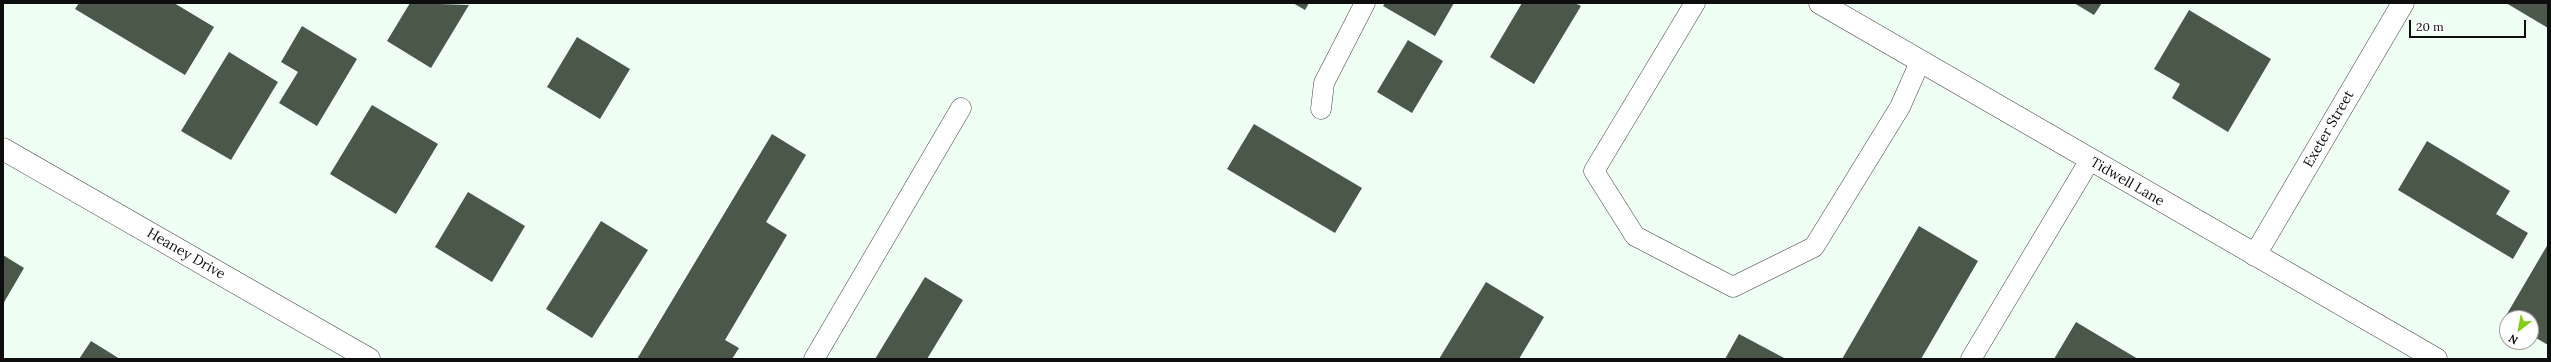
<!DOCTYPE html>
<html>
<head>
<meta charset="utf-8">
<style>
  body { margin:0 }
  #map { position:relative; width:2551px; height:362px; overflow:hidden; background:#effff3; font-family:Lora,serif }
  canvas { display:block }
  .frame { position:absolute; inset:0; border:4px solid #0e0e0e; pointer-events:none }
  .north { position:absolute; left:2499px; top:310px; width:40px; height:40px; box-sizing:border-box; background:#fff; border:1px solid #9f9f9f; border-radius:50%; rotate:211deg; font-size:11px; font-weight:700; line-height:16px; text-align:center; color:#0e0e0e }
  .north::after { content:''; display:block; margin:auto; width:14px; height:18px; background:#80ce16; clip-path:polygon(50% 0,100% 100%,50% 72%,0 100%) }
  .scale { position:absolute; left:2409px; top:20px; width:117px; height:18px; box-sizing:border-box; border:2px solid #0e0e0e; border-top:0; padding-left:5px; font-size:12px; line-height:14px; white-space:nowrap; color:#0e0e0e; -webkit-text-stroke:3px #fff; paint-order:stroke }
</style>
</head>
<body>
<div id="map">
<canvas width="2551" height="362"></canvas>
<div class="frame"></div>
<div class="north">N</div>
<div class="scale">20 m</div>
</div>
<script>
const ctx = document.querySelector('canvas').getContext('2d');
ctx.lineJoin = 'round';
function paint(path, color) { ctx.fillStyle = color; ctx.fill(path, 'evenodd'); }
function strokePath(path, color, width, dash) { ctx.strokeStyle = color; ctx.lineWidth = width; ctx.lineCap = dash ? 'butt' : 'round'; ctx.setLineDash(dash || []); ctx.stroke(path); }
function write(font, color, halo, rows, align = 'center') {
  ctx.font = font + ' Lora,serif'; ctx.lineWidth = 4; ctx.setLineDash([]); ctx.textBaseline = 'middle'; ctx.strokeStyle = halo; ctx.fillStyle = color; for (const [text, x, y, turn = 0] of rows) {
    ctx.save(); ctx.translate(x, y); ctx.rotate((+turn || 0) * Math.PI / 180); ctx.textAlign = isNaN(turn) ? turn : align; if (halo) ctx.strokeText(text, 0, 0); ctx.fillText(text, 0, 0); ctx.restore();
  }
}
const building = new Path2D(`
  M79 3H174L214 27 185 75 75 9Z
  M410 3 469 5 431 68 387 41Z
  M1293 3H1309L1305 10Z
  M1385 3H1454L1435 36 1383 6Z
  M1522 3H1575L1581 6 1534 84 1490 57Z
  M2074 3H2102L2094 15Z
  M2506 3H2548V28Z
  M2189 10 2271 59 2228 132 2172 98 2180 84 2154 69Z
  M302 26 357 59 317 126 279 103 298 72 281 62Z
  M577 37 630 69 600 119 547 87Z
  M1408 40 1443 61 1412 113 1377 92Z
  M229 52 278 82 231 160 181 131Z
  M372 105 438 144 396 214 330 174Z
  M1254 124 1362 188 1335 233 1227 169Z
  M772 134 806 155 766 222 787 235 725 340 739 348 732 359H637Z
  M2427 141 2510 191 2496 214 2528 233 2513 259 2398 190Z
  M468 192 525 226 492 282 435 247Z
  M601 221 648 250 592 338 546 309Z
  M1919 226 1978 261 1921 359H1842Z
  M2548 244V345L2531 335V318H2507V321L2504 319Z
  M3 255 24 268 3 304Z
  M925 277 963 300 927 359H875Z
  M1486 282 1544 317 1519 359H1439Z
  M2076 322 2138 359H2054Z
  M1739 334 1786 359H1725Z
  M91 341 120 359H79Z`);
const service = new Path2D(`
  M1695 3 1594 171 1635 236 1733 287 1814 247 1900 107 1920 62
  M1321 109 1324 83 1365 3
  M814 359 961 108
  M1971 359 2090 160`);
const minor = new Path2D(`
  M1820 3 2436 359
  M3 149 369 359
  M2255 255 2403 3`);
const streetNames = [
  ["Exeter Street",2329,129,-60],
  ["Tidwell Lane",2127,182,30],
  ["Heaney Drive",186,254,30]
];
paint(building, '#4b5849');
strokePath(service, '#414141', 21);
strokePath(minor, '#414141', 23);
strokePath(service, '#fff', 20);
strokePath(minor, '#fff', 22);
write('14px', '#0e0e0e', '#fff', streetNames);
</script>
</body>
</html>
